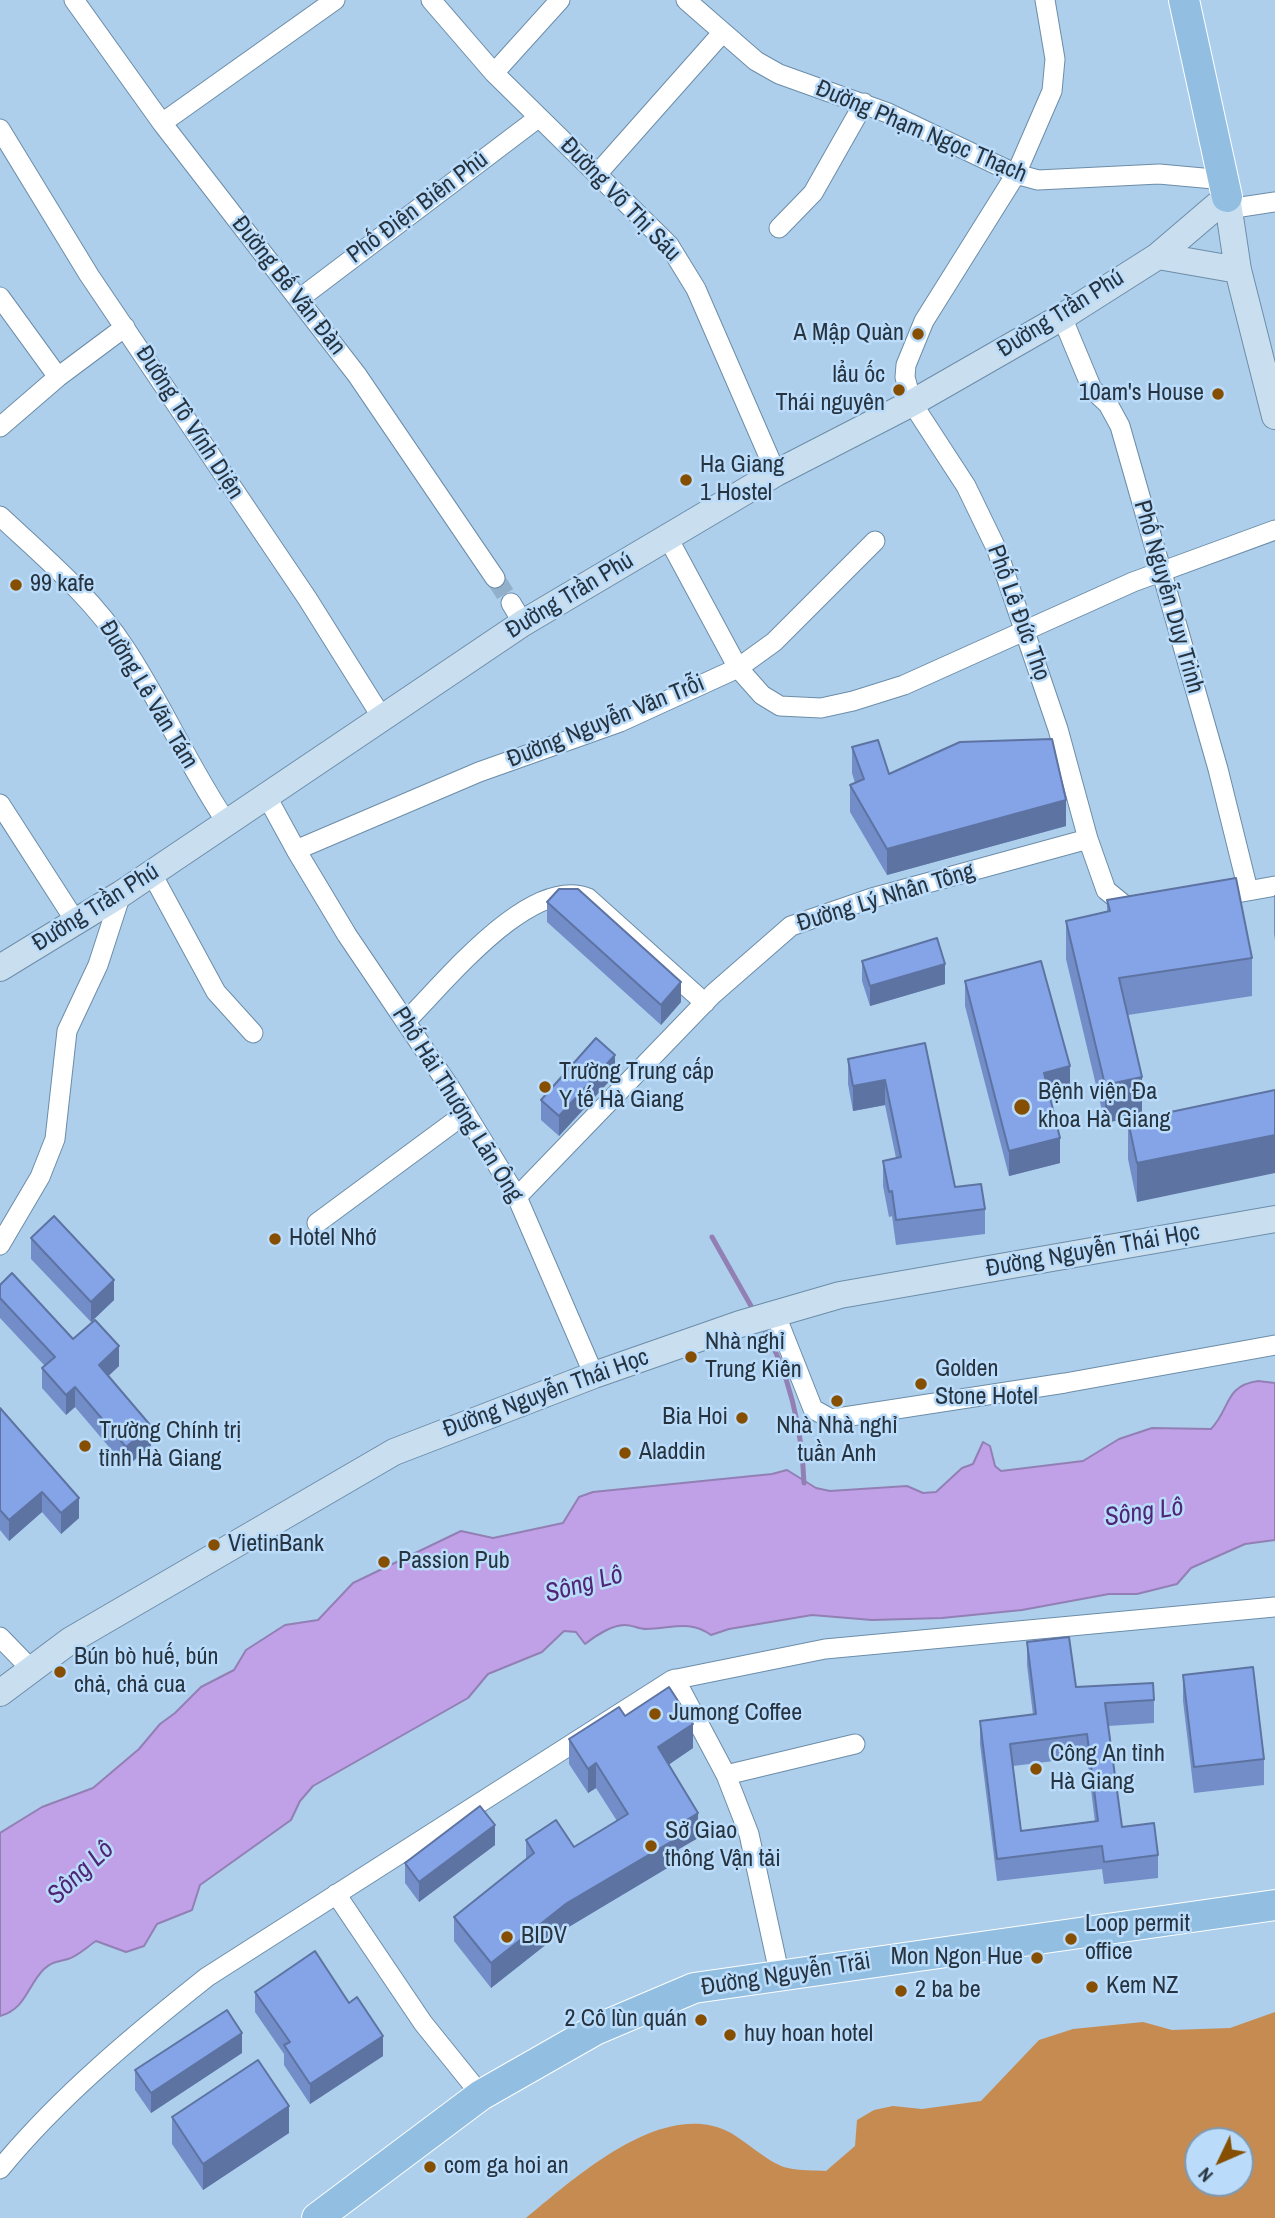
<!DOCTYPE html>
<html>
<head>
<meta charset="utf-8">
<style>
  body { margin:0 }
  #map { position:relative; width:1275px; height:2218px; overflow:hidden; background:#adcfec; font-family:"Archivo Narrow",sans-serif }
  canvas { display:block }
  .north { position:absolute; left:1184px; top:2127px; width:70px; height:70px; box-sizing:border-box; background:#badcfa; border:2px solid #7f99b0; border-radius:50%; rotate:226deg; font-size:19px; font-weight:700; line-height:28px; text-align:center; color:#273440 }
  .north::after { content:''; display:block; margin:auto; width:24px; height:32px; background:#864e00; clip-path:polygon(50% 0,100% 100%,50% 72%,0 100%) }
</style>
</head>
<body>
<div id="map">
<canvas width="1275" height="2218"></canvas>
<div class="north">N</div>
</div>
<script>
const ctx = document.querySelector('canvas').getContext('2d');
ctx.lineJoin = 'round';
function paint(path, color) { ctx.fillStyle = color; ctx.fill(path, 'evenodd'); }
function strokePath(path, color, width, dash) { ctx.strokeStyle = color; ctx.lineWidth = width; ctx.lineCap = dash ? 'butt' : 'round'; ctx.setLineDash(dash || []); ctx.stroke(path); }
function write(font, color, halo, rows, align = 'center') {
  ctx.font = font + ' "Archivo Narrow",sans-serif'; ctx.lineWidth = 5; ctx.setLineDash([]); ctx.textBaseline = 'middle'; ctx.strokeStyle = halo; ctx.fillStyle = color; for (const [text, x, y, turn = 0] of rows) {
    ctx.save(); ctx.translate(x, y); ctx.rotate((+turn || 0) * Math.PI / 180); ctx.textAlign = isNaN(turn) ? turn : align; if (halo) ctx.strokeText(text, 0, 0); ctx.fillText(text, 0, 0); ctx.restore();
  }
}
const forest = new Path2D(`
  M1275 2012V2218H526C575 2178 662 2098 729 2132 746 2141 771 2165 788 2168 800 2171 814 2170 826 2171L855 2146 857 2120 874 2110 893 2106 922 2109 981 2101 1039 2040 1073 2029 1143 2022 1172 2030 1230 2028ZM1198 2141H1240V2183H1198Z`);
const water = new Path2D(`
  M1258 1381 1275 1383V1540L1245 1544 1191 1568 1177 1584 1137 1594H1109L1022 1610 942 1618 872 1620 812 1615 729 1629 711 1635C689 1619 671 1629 646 1629 639 1629 632 1625 625 1625 612 1625 595 1636 585 1644L576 1632 564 1631 542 1652 488 1674 468 1698 313 1786 300 1801 291 1820 200 1885 192 1910 157 1924 144 1946 126 1952 96 1941C88 1946 78 1956 68 1959 58 1962 53 1961 44 1969 27 1986 26 2009 0 2016V1833L42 1807 93 1788 139 1749 160 1724 175 1713 201 1687 234 1670 246 1650 285 1625 318 1620 353 1583 461 1531 493 1538 563 1523 579 1497 593 1492 772 1474 787 1470 816 1488 830 1491 907 1486 923 1493 936 1492 962 1468 973 1464 983 1442 990 1446 995 1466 1001 1471 1083 1461 1119 1439 1152 1428 1211 1429C1231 1408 1224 1386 1258 1381Z`);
const stream = new Path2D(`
  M712 1237 755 1313
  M762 1325C789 1371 802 1429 804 1483`);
const streetTunnel = new Path2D(`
  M495 578 511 603`);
const street = new Path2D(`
  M74 0 162 123 357 375 495 578
  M431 0 494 73 669 245 696 289 776 473
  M686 0 756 61 779 74 888 113 1016 174 1038 180 1159 174 1225 180
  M1045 0 1055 59 1052 91 1016 174 924 321 906 365 905 377 912 403 966 486 997 550 1058 729 1088 839 1106 890 1128 908 1140 909
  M494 73 560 0
  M162 123 335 0
  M0 129 89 275 307 598 381 716
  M598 173 723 32
  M1228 209 1275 202
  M779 228 813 193 864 103
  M0 297 58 377
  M299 299 538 118
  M1062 317 1092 389 1108 404 1120 426 1218 769 1248 890
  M0 427 58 377 125 327
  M0 516C44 557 92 597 125 648 162 704 189 767 227 823
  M668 538 738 668 774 642 875 541
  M511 603 523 623
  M267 797 296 850 479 772 620 722 738 668 762 695 780 706 821 708 853 701 904 685 1133 582 1275 530
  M0 804 76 922
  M296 850 347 935 451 1089 517 1197 594 1375
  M152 874 216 992 253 1033
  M1214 897 1275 886
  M406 1021C443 985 530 874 588 898L705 1003
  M517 1197 713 994 791 926 872 898 1088 839
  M317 1223 466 1113
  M0 1245 40 1177 55 1139 67 1031 98 965 121 894
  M775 1313 813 1409 831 1419 1065 1383 1275 1345
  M0 1637 32 1670
  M675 1679 726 1775
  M336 1894 423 2023 481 2095
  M780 1977 749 1834 726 1775 855 1744
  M0 2169C59 2097 134 2035 207 1977L672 1680 825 1649 1275 1607`);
const secondary = new Path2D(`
  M1227 197 1238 270 1275 416
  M1158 256 1238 270
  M0 968 121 894 523 623 776 473 912 403 1062 317 1158 256 1227 197
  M0 1693 71 1640 394 1452 594 1375 740 1324 840 1295 1275 1219`);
const primary = new Path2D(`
  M1184 0 1227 197
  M317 2218 481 2095 595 2030 694 1988 1275 1905`);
const wall = new Path2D(`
  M852 747 889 774 1066 826 887 875 850 812V785L855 783 852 773Z
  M1274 895H1275V940L1274 934Z
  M1107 900 1252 958V996L1128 1015 1142 1115 1105 1123 1066 959V921L1107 911Z
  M547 902 681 1002 661 1025 547 922Z
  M862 961 945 984 870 1006 862 981Z
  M965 981 1070 1091 1050 1096 1060 1163 1009 1176 965 1006Z
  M925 1043 955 1187 985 1209V1234L896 1245 892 1216 889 1217 883 1186V1161L896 1158 885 1105 853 1111 848 1084V1059Z
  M615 1075 559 1136 541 1120V1100Z
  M1275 1090 1137 1202 1128 1159V1121Z
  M31 1238 114 1300 91 1322 31 1259Z
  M0 1285 73 1339 119 1366 108 1376 151 1446 126 1467 75 1407 66 1415 42 1388V1368L45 1366 0 1318Z
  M0 1408 79 1518 61 1534 42 1512 9 1541 0 1530Z
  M1027 1642 1076 1687 1154 1700V1723L1108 1726 1122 1827 1158 1855V1878L1104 1884 1102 1869 997 1881 980 1744V1721L1033 1715 1027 1665ZM1087 1757 1095 1822 1021 1831 1013 1766Z
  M1183 1675 1264 1759V1785L1194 1793 1183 1701Z
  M625 1716 693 1748 668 1765 698 1838 679 1849V1861L567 1928 491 1988 454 1941V1917L526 1860V1840L574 1847 617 1821 596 1788 588 1793 569 1764V1739Z
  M495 1845 419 1902 405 1883V1863Z
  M255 1992 349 2003 383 2056 310 2104 284 2065V2054L255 2012Z
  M242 2053 151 2113 135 2090V2070Z
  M172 2117 289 2133 203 2190 172 2144Z`);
const shadedWall = new Path2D(`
  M1066 800V826L887 875V849Z
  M945 964V984L870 1006V986Z
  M681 982V1002L661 1025V1005Z
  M615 1055V1075L559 1136V1116Z
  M1070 1066V1091L1044 1097V1073Z
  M1142 1077V1115L1105 1123V1085Z
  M885 1080V1105L853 1111V1086Z
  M1275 1135V1173L1137 1202V1163Z
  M1060 1138V1163L1009 1176V1151Z
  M114 1280V1300L91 1322V1302Z
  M119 1346V1366L99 1385V1365Z
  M75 1387V1407L66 1415V1395Z
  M151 1426V1446L126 1467V1447Z
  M42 1492V1512L9 1541V1520Z
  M79 1498V1518L61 1534V1513Z
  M693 1724V1748L658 1772V1747Z
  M596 1763V1788L588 1793V1769Z
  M698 1813V1838L679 1849V1861L567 1928 491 1988V1963L567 1903 674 1828Z
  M495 1825V1845L419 1902V1882Z
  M242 2033V2053L151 2113V2093Z
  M383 2036V2056L310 2104V2084Z
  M289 2106V2133L203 2190V2164Z`);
const building = new Path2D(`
  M1052 739 1066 800 887 849 850 785 864 779 852 747 878 740 889 774 960 742Z
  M1236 878 1252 958 1119 978 1142 1077 1105 1085 1066 921 1110 911 1107 900Z
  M559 889H578L681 982 661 1005 547 902Z
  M937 938 945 964 870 986 862 961Z
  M1041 961 1070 1066 1044 1073 1060 1138 1009 1151 965 981Z
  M596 1038 615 1055 559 1116 541 1100Z
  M925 1043 955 1187 981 1184 985 1209 896 1220 892 1191 889 1192 883 1161 901 1157 885 1080 853 1086 848 1059Z
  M1275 1090V1135L1137 1163 1128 1121Z
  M54 1216 114 1280 91 1302 31 1238Z
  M12 1273 73 1339 95 1320 119 1346 99 1365 151 1426 126 1447 75 1387 66 1395 42 1368 55 1357 0 1298V1285Z
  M0 1408 79 1498 61 1513 42 1492 9 1520 0 1510Z
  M1069 1637 1076 1687 1153 1683 1154 1700 1105 1703 1122 1827 1154 1823 1158 1855 1104 1862 1102 1846 997 1859 980 1721 1036 1714 1027 1642ZM1087 1734 1098 1821 1021 1831 1010 1744Z
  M1253 1667 1264 1759 1194 1767 1183 1675Z
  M669 1687 693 1724 658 1747 698 1813 674 1828 679 1837 567 1903 491 1963 454 1917 534 1853 526 1840 556 1820 574 1847 628 1814 596 1763 588 1769 569 1739 619 1707 625 1716Z
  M480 1806 495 1825 419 1882 405 1863Z
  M315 1951 349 2003 357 1997 383 2036 310 2084 284 2045 290 2042 255 1992Z
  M227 2010 242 2033 151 2093 135 2070Z
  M258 2060 289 2106 203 2164 172 2117Z`);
const markers = [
  [918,334,7,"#864e00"],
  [899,390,7,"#864e00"],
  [1218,394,7,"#864e00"],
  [686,480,7,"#864e00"],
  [16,585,7,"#864e00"],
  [545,1087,7,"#864e00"],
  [1022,1107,9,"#864e00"],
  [275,1239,7,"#864e00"],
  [691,1357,7,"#864e00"],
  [921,1384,7,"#864e00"],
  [837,1401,7,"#864e00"],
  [742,1418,7,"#864e00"],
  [85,1446,7,"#864e00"],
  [625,1453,7,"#864e00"],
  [214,1545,7,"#864e00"],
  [384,1562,7,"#864e00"],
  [60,1672,7,"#864e00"],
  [655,1714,7,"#864e00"],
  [1036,1769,7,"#864e00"],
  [651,1846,7,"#864e00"],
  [507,1937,7,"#864e00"],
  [1071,1939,7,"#864e00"],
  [1037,1958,7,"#864e00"],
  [1092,1987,7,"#864e00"],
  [901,1991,7,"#864e00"],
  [701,2020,7,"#864e00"],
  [730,2035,7,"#864e00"],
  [430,2167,7,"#864e00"]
];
const streetNames = [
  ["Đường Phạm Ngọc Thạch",921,132,23],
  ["Đường Võ Thị Sáu",620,200,46],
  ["Phố Điện Biên Phủ",418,208,-37],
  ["Đường Bế Văn Đàn",288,286,52],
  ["Đường Trần Phú",1061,314,-32],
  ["Đường Tô Vĩnh Diện",189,423,57],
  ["Đường Trần Phú",570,596,-31],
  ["Phố Nguyễn Duy Trinh",1168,597,74],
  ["Phố Lê Đức Thọ",1018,613,70],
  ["Đường Lê Văn Tám",148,695,59],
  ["Đường Nguyễn Văn Trỗi",606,722,-22],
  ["Đường Lý Nhân Tông",886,898,-17],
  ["Đường Trần Phú",96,908,-32],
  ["Phố Hải Thượng Lãn Ông",457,1105,58],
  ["Đường Nguyễn Thái Học",1093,1251,-10],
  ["Đường Nguyễn Thái Học",546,1394,-20],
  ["Đường Nguyễn Trãi",786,1975,-9]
];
const poiNames = [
  ["A Mập Quàn",904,334,"right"],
  ["lẩu ốc",885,376,"right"],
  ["Thái nguyên",885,404,"right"],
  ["10am's House",1204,394,"right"],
  ["Ha Giang",700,466],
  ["1 Hostel",700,494],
  ["99 kafe",30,585],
  ["Trường Trung cấp",559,1073],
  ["Y tế Hà Giang",559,1101],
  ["Bệnh viện Đa",1038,1093],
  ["khoa Hà Giang",1038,1121],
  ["Hotel Nhớ",289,1239],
  ["Nhà nghỉ",705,1343],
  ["Trung Kiên",705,1371],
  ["Golden",935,1370],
  ["Stone Hotel",935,1398],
  ["Bia Hoi",728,1418,"right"],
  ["Nhà Nhà nghỉ",837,1427,"center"],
  ["tuần Anh",837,1455,"center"],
  ["Trường Chính trị",99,1432],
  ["tỉnh Hà Giang",99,1460],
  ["Aladdin",639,1453],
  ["VietinBank",228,1545],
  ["Passion Pub",398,1562],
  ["Bún bò huế, bún",74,1658],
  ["chả, chả cua",74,1686],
  ["Jumong Coffee",669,1714],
  ["Công An tỉnh",1050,1755],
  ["Hà Giang",1050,1783],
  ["Sở Giao",665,1832],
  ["thông Vận tải",665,1860],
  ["Loop permit",1085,1925],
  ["office",1085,1953],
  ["BIDV",521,1937],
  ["Mon Ngon Hue",1023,1958,"right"],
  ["Kem NZ",1106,1987],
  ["2 ba be",915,1991],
  ["2 Cô lùn quán",687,2020,"right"],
  ["huy hoan hotel",744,2035],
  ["com ga hoi an",444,2167]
];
const waterNames = [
  ["Sông Lô",1144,1513,-8],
  ["Sông Lô",584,1585,-15],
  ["Sông Lô",81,1873,-43]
];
paint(forest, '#c68b51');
paint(water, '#c0a0e7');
strokePath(water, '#9280b5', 2);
strokePath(stream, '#9280b5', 5);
strokePath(streetTunnel, '#92b0ca', 19, [19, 10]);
strokePath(street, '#6c8da8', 21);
strokePath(secondary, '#6c8da8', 28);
strokePath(primary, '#fff', 32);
strokePath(street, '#fff', 19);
strokePath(secondary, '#c9dff0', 26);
strokePath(primary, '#92bfe1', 30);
paint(wall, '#728dc7');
paint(shadedWall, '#5d73a2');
paint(building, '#85a4e7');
strokePath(building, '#5d73a2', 2);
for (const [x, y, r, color] of markers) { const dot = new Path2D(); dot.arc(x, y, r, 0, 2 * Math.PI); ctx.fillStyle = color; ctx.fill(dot); strokePath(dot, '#badcfa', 2.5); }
write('24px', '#273440', '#badcfa', streetNames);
write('24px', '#273440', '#badcfa', poiNames, 'left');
write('italic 26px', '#4f2576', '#badcfa', waterNames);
</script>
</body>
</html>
